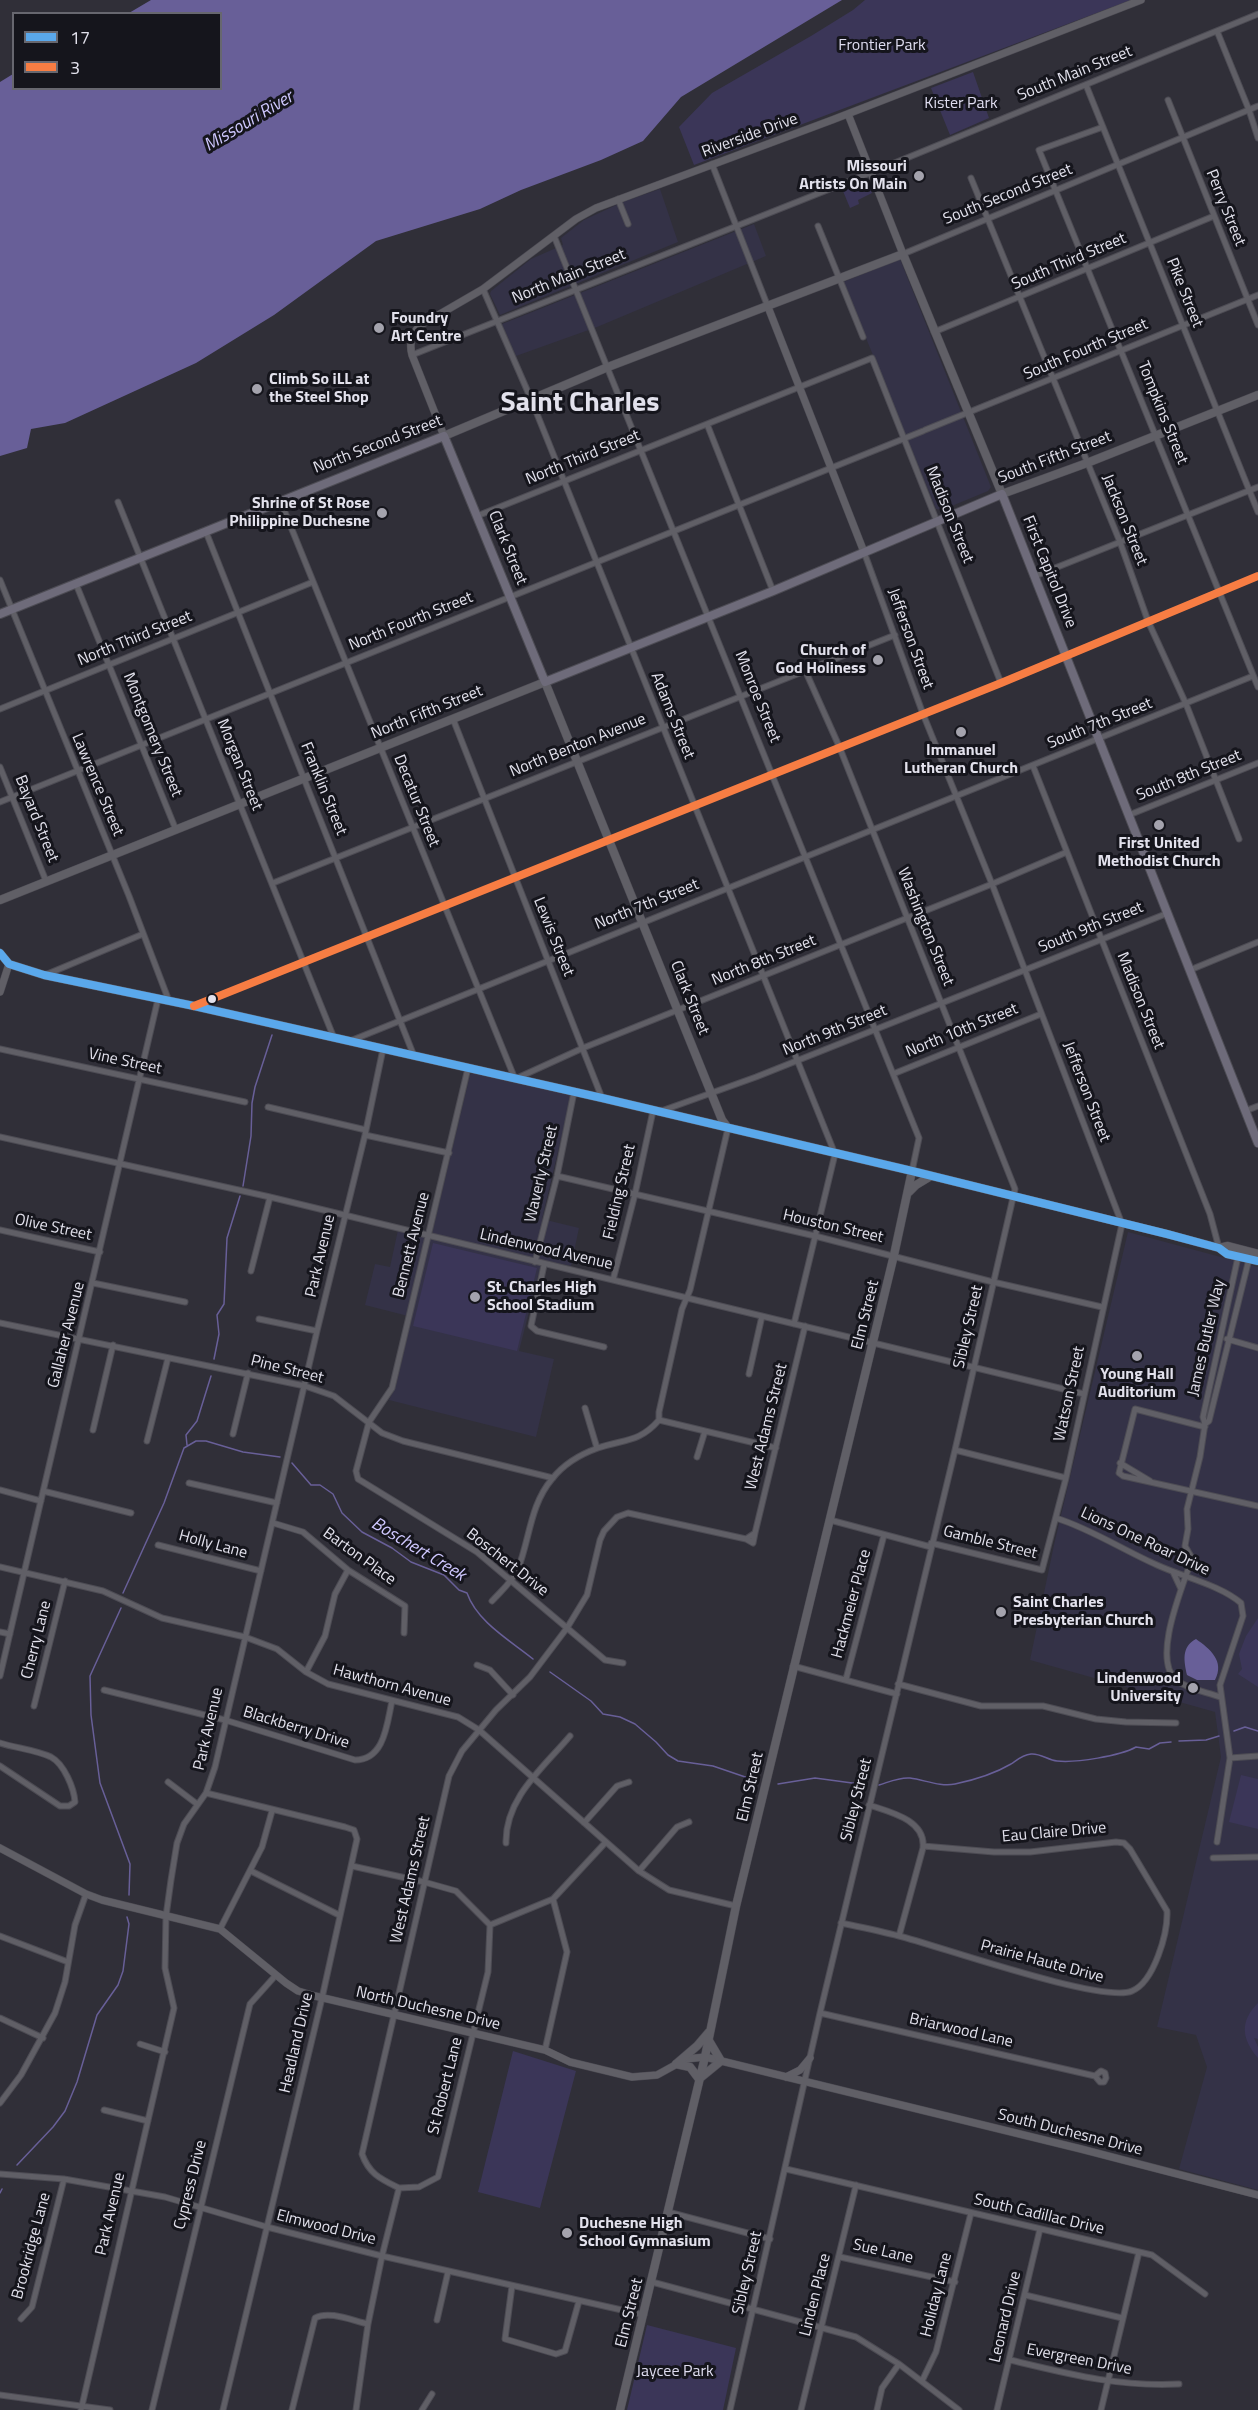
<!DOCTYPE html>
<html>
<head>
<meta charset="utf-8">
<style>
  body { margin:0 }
  #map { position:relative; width:1258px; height:2410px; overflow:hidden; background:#302f38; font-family:"Titillium Web",sans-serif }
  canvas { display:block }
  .legend { position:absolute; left:12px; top:12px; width:210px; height:78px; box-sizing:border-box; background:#15151c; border:2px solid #67676f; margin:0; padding:8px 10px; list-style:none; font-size:18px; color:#e2e1ec }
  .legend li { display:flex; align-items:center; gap:12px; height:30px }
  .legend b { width:30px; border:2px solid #67676f }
</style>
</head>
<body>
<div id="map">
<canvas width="1258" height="2410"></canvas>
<ul class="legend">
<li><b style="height:8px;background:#5aa8eb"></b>17</li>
<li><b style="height:8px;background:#f77d43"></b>3</li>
</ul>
</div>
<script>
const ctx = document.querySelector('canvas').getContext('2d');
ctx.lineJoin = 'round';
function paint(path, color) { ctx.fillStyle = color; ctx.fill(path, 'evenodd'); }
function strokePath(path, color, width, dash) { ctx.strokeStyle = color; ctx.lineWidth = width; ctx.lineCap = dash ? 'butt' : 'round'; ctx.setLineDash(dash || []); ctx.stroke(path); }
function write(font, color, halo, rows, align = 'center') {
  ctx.font = font + ' "Titillium Web",sans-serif'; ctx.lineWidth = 6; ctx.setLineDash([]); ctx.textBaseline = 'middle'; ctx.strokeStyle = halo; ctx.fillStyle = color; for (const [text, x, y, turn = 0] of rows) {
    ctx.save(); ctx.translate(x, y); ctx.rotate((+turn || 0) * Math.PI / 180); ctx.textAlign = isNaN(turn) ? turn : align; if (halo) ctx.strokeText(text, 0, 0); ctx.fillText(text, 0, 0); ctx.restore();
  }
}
const built = new Path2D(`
  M660 189 678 242 500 315 490 294 491 291 531 259 563 245 561 238 584 220 625 201Z
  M754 224 766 256 597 327 516 356 502 324Z
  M900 259 991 487 988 491 942 510 936 509 843 282Z
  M473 1072 570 1095 571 1097 542 1219 579 1228 571 1266 542 1260 519 1351 554 1359 536 1437 389 1400 396 1386 412 1317 365 1305 375 1264 390 1267 398 1230 431 1238 470 1075Z
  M1128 1232 1258 1267V2190L1179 2169 1207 2067 1196 2035 1157 2027 1221 1757 1215 1712 1030 1660 1054 1545Z`);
const green = new Path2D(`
  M865 0H1131L694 165 679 127 712 93 811 36 853 10Z
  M973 72 989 118 950 135 931 88Z
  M868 181 872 193 858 200 859 204 850 208 843 191Z
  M433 1243 537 1268 517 1351 413 1326Z
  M1258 1618V1687L1238 1674 1242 1669 1239 1654 1246 1636Z
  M1241 1775 1258 1779V1829L1229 1822Z
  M1258 2003V2039L1254 2038 1258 2047V2058C1242 2039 1239 2022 1258 2003Z
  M513 2051 576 2071 540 2208 478 2192Z
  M647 2325 736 2348 723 2410H627Z`);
const water = new Path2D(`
  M151 0H842L681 97 643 141 601 160 521 190 480 209 376 241 274 315 196 363 65 423 31 429 27 448 0 456V82L13 74 14 88H220V14L129 13Z
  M1196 1639C1210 1649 1225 1661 1215 1680H1197L1187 1675C1184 1661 1181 1647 1196 1639Z`);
const stream = new Path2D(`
  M243 1186 251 1136 252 1103 255 1087 272 1035
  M214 1359 219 1334 217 1315 224 1304 227 1238 240 1196
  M187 1445 186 1435 197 1421 211 1376
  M292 1463 311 1485H320L333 1494 342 1513 362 1532 392 1548 411 1562 444 1575 459 1590 467 1593C477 1622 511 1641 533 1659
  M123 1593 164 1503 184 1448 196 1441H206L243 1452 280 1457
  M121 1608 90 1676 91 1715 100 1783 130 1864 129 1895
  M550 1672 591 1701 603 1714 620 1717 635 1724 656 1742 668 1755 678 1761 713 1766 757 1781
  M1234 1731 1245 1727 1258 1731
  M1179 1741 1206 1740 1219 1736
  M778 1784 815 1778 867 1785
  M879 1785C889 1782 899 1777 910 1778 925 1780 940 1787 955 1784 974 1780 994 1774 1011 1764 1017 1760 1022 1755 1031 1754 1040 1753 1048 1760 1057 1761 1076 1763 1120 1756 1136 1747L1149 1749 1160 1743 1171 1742
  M17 2165 53 2127 65 2111 77 2082 97 2015 118 1985 123 1971 129 1924 127 1917
  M0 2193 2 2189`);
const minor = new Path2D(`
  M1217 31 1249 110 1258 138
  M1086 85 1258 512
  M1168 100 1258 325
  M1103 127 1039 150 1258 687
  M712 164 768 307
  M971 178 1120 542 1148 621 1186 704 1239 839
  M618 199 628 224
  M818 226 863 337
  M554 236 919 1138 912 1171
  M903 254 1258 106
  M483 289 531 399 835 1154 794 1324
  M934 332 1214 216
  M412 355 875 171 1258 14
  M707 424 773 591
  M925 430 1258 295
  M280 500 515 1079 583 1048 992 884 1067 852
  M118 502 334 1038
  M477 516 872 358 1001 683
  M206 532 414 1056
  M864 552 923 714 992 884 1122 1224 1066 1478 1042 1570 931 1543
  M1035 576 1258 487
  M0 580 129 896 169 1001
  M76 584 176 830
  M0 709 313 582
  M453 719 602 1098
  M1033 766 1210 1214 1219 1248
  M0 767 46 881
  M0 802 923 431
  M1129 815 1258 763
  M273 883 895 635
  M1190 970 1258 942
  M45 975 143 934
  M194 1006 1001 683 1258 576
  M350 1041 1253 676
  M0 1049 245 1102
  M468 1068 392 1388 369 1422 356 1471 358 1479 363 1482 477 1552 605 1660 623 1663
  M893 1074 1041 1014
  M268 1107 366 1130
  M1245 1111 1258 1106
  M365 1135 449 1153
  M0 1137 270 1197 1084 1394
  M557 1176 815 1236 993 1282 1102 1307
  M0 1230 100 1252
  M1238 1257 1203 1417 1205 1424 1209 1421 1249 1259
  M535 1262 557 1176 574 1092
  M544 1265 531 1326 537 1331 604 1347
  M251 1271 270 1197
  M613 1280 635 1194 653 1111 664 1110 756 1077 1168 913
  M93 1283 185 1302
  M259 1319 317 1331
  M0 1323 305 1386 334 1396 382 1433 403 1441 553 1478
  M1227 1339 1258 1348
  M749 1374 762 1316
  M585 1408 597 1448
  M659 1420 776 1448
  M1205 1424 1200 1457 1187 1509 1188 1529 1185 1546 1192 1558C1184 1584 1151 1658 1176 1680 1187 1689 1207 1692 1220 1697
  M1205 1427 1135 1409 1119 1473 1123 1476 1258 1506
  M93 1430 113 1345
  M233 1434 248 1373
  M147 1441 168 1358
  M955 1450 1066 1478
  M697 1457 705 1431
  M1120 1463 1150 1481
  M189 1483 277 1503
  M0 1490 41 1501
  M43 1491 131 1513
  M1056 1518C1091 1529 1123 1550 1157 1565 1183 1577 1220 1585 1241 1603L1243 1616 1220 1685 1230 1758 1217 1842
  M830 1520 931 1547
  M273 1523 303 1532 348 1570 405 1606 404 1633
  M746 1539 753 1543 755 1533
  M158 1545 261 1571
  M0 1567 103 1591 162 1618 245 1637 277 1649 306 1672 328 1684 458 1717 479 1730 639 1871 669 1890 736 1906
  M1173 1572 1181 1589
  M492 1601C501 1591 513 1581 518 1569 530 1538 530 1505 552 1479 563 1465 581 1454 598 1448 624 1439 639 1443 659 1420V1412L682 1309 690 1290 728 1128
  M0 1632 10 1634
  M477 1665 490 1670 513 1695
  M793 1666 897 1694
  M306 1672 325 1636 335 1594 348 1570
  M0 1676 158 999
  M846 1679 884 1535
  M898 1684 981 1706H1043L1096 1719 1126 1722 1176 1723
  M104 1690 225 1720 355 1760C385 1760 387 1723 392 1701
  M34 1706 65 1581
  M0 1743C16 1748 36 1750 51 1757 64 1764 74 1788 75 1802L69 1806H60L0 1766
  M1230 1758 1258 1756
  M168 1782 197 1804
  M206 1793 345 1827 354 1830 357 1839 322 1998 223 2410
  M869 1805C890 1812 926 1820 923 1848L899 1936
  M584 1823 617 1786 629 1782
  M506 1843C505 1798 543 1768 570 1736
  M1213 1858 1258 1857
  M352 1866 424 1882 456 1891 490 1925
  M251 1871 339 1915
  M639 1871 677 1827 689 1822
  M841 1923C860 1927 880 1931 899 1936 939 1946 1103 2004 1132 1991 1154 1982 1168 1933 1167 1911L1130 1849 1124 1843 1116 1842 1030 1852H994L923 1846
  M490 1925 553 1899 605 1843
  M220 1929 262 1847 272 1811
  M0 1936 68 1962
  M820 2013 1095 2076 1100 2082H1104L1106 2078 1105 2073 1101 2071 1095 2076
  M0 2018 43 2038
  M140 2044 165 2052
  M545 2050 567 1952 553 1899
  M0 2103 21 2075 55 2013 65 1982 75 1925 86 1894
  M104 2110 148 2121
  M786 2169 1152 2255 1205 2294
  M0 2174 64 2179 165 2197 267 2227 382 2256 644 2315
  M399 2188 419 2187 438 2177 488 1972 490 1925
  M668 2212 770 2239
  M840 2257 955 2282
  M652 2282 856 2337 899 2364 959 2410
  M512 2286 505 2339 556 2354 565 2351 579 2301
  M1025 2295 1122 2318
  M21 2319 32 2307 64 2179
  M437 2320 448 2272
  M1010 2360C1069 2374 1117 2387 1179 2384
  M922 2381 936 2352 971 2213
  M0 2395 110 2410
  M81 2410 174 2008 165 1968 166 1916 171 1880 177 1843 184 1824 206 1793 215 1767 317 1331 365 1135 383 1049
  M152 2410 250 2004 276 1975
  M292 2410 315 2318C329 2310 353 2321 368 2324
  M356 2410 368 2324 382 2256 399 2188C381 2179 369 2174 362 2154L449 1776 462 1751 496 1710 530 1677 567 1628 587 1595 600 1540 604 1531 617 1517 628 1513 746 1539 755 1533 805 1326
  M422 2410 432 2394
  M730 2410 820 2013 955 1450 1015 1189 839 746 805 670
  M801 2410 856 2185
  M877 2410 882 2388 899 2364
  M997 2410 1040 2229
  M1101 2410 1139 2252`);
const tertiary = new Path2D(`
  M848 114 903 254
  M768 307 864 552
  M444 436 412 355C409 343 411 333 421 325L483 289 576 219 596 208 832 120 1141 0
  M0 992 9 964
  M0 1848 86 1894 102 1900 220 1929 286 1983 298 1991 315 1996 545 2050 570 2062 632 2077 657 2075 686 2059 705 2057 1081 2149 1258 2195
  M786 2077 800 2070 810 2058`);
const secondary = new Path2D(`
  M444 436 608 367 903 254 1002 494 1087 463 1258 395
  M0 900 545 682 722 1120 728 1128
  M0 953 9 964 44 975 194 1006 602 1098 912 1171 1167 1234 1219 1248 1227 1254 1258 1261
  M909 1192 916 1185 931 1176
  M1219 1248 1228 1246 1258 1254
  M676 2064 690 2067 699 2079 721 2061 708 2039
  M676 2064 697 2046 709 2032
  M620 2410 705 2057 736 1906 894 1255 912 1171`);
const primary = new Path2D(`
  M0 614 444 436 545 682 773 591 1002 494 1258 1143`);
const bus1 = new Path2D(`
  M0 953 9 964 44 975 194 1006 602 1098 912 1171 1167 1234 1219 1248 1227 1254 1258 1261`);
const bus2 = new Path2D(`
  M194 1006 1001 683 1258 576`);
const markers = [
  [919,176,6,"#a4a3ad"],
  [379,328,6,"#a4a3ad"],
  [257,389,6,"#a4a3ad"],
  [382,513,6,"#a4a3ad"],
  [878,660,6,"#a4a3ad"],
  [961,732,6,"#a4a3ad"],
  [1159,825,6,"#a4a3ad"],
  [212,999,5,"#e2e1ec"],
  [475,1297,6,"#a4a3ad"],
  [1137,1356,6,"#a4a3ad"],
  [1001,1612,6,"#a4a3ad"],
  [1193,1688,6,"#a4a3ad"],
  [567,2233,6,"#a4a3ad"]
];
const parkNames = [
  ["Frontier Park",882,46],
  ["Kister Park",961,104],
  ["Jaycee Park",675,2372]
];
const streetNames = [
  ["South Main Street",1075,74,-22],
  ["Riverside Drive",750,136,-20],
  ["South Second Street",1008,195,-22],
  ["Perry Street",1225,208,68],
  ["South Third Street",1069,262,-23],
  ["North Main Street",569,277,-22],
  ["Pike Street",1184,293,68],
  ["South Fourth Street",1086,350,-23],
  ["Tompkins Street",1162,413,68],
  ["North Second Street",378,445,-21],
  ["North Third Street",583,458,-22],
  ["South Fifth Street",1055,458,-21],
  ["Madison Street",949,515,68],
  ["Jackson Street",1124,520,68],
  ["Clark Street",507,548,68],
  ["First Capitol Drive",1049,572,68],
  ["North Fourth Street",411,622,-22],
  ["North Third Street",135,639,-22],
  ["Jefferson Street",910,639,70],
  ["Monroe Street",757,697,68],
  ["North Fifth Street",427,713,-22],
  ["Adams Street",672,716,68],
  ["South 7th Street",1100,724,-22],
  ["Montgomery Street",152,735,68],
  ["North Benton Avenue",578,746,-22],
  ["Morgan Street",239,765,68],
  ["South 8th Street",1189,776,-22],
  ["Lawrence Street",97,785,67],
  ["Franklin Street",323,789,68],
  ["Decatur Street",416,801,68],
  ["Bayard Street",36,819,68],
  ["North 7th Street",647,905,-22],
  ["Washington Street",925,927,68],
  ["South 9th Street",1091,928,-22],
  ["Lewis Street",553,937,68],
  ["North 8th Street",764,961,-22],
  ["Clark Street",689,998,68],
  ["Madison Street",1140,1001,68],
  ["North 9th Street",835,1031,-22],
  ["North 10th Street",962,1031,-22],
  ["Vine Street",125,1062,12],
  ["Jefferson Street",1086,1092,69],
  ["Waverly Street",542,1174,-77],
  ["Fielding Street",620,1192,-77],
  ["Houston Street",833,1227,13],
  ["Olive Street",53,1228,12],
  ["Bennett Avenue",412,1245,-76],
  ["Lindenwood Avenue",546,1250,13],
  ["Park Avenue",321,1256,-77],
  ["Elm Street",866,1315,-76],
  ["Sibley Street",969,1327,-77],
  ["Gallaher Avenue",67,1335,-76],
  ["James Butler Way",1207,1338,-77],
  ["Pine Street",287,1370,14],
  ["Watson Street",1070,1394,-78],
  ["West Adams Street",767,1427,-76],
  ["Lions One Roar Drive",1145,1542,25],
  ["Gamble Street",990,1543,14],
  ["Holly Lane",213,1545,15],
  ["Barton Place",359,1557,36],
  ["Boschert Drive",507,1563,38],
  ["Hackmeier Place",852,1604,-75],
  ["Cherry Lane",37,1640,-76],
  ["Hawthorn Avenue",392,1686,15],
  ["Blackberry Drive",296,1728,17],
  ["Park Avenue",209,1729,-77],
  ["Elm Street",751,1787,-77],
  ["Sibley Street",857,1800,-76],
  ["Eau Claire Drive",1054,1833,-5],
  ["West Adams Street",411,1880,-77],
  ["Prairie Haute Drive",1042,1962,15],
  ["North Duchesne Drive",428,2009,13],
  ["Briarwood Lane",961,2031,13],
  ["Headland Drive",297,2043,-77],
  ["St Robert Lane",446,2086,-76],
  ["South Duchesne Drive",1070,2133,14],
  ["Cypress Drive",191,2185,-76],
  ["Park Avenue",111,2214,-77],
  ["South Cadillac Drive",1039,2215,13],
  ["Elmwood Drive",326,2228,14],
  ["Brookridge Lane",32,2246,-75],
  ["Sue Lane",883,2252,13],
  ["Sibley Street",748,2273,-77],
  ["Linden Place",816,2295,-76],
  ["Holiday Lane",937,2295,-76],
  ["Elm Street",630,2313,-76],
  ["Leonard Drive",1006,2317,-77],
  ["Evergreen Drive",1079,2360,11]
];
const poiNames = [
  ["Missouri",907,167,"right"],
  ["Artists On Main",907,185,"right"],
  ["Foundry",391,319],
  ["Art Centre",391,337],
  ["Climb So iLL at",269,380],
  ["the Steel Shop",269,398],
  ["Shrine of St Rose",370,504,"right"],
  ["Philippine Duchesne",370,522,"right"],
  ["Church of",866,651,"right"],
  ["God Holiness",866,669,"right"],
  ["Immanuel",961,751,"center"],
  ["Lutheran Church",961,769,"center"],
  ["First United",1159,844,"center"],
  ["Methodist Church",1159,862,"center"],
  ["St. Charles High",487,1288],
  ["School Stadium",487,1306],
  ["Young Hall",1137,1375,"center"],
  ["Auditorium",1137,1393,"center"],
  ["Saint Charles",1013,1603],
  ["Presbyterian Church",1013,1621],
  ["Lindenwood",1181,1679,"right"],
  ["University",1181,1697,"right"],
  ["Duchesne High",579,2224],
  ["School Gymnasium",579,2242]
];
const waterNames = [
  ["Missouri River",249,122,-31],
  ["Boschert Creek",418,1550,31]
];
const townNames = [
  ["Saint Charles",580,404]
];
paint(built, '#343247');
paint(green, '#3b3658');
paint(water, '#685f98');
strokePath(stream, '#685f98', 1.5);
strokePath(minor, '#4d4c54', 7);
strokePath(tertiary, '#4d4c54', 8);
strokePath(secondary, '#4d4c54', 9);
strokePath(primary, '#4d4c54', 10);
strokePath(minor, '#605f66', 5);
strokePath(tertiary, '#605f66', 7);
strokePath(secondary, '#605f66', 8);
strokePath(primary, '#6e6b7a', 8);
strokePath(bus1, '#5aa8eb', 8);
strokePath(bus2, '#f77d43', 8);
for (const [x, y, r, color] of markers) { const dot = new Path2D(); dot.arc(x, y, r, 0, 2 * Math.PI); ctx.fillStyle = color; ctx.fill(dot); strokePath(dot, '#15151c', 2); }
write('16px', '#dfddf0', '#15151c', parkNames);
write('16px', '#e2e1ec', '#15151c', streetNames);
write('bold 16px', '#e2e1ec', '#15151c', poiNames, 'left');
write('italic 18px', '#cfc8ff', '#15151c', waterNames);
write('bold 28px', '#e2e1ec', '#15151c', townNames);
</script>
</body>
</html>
